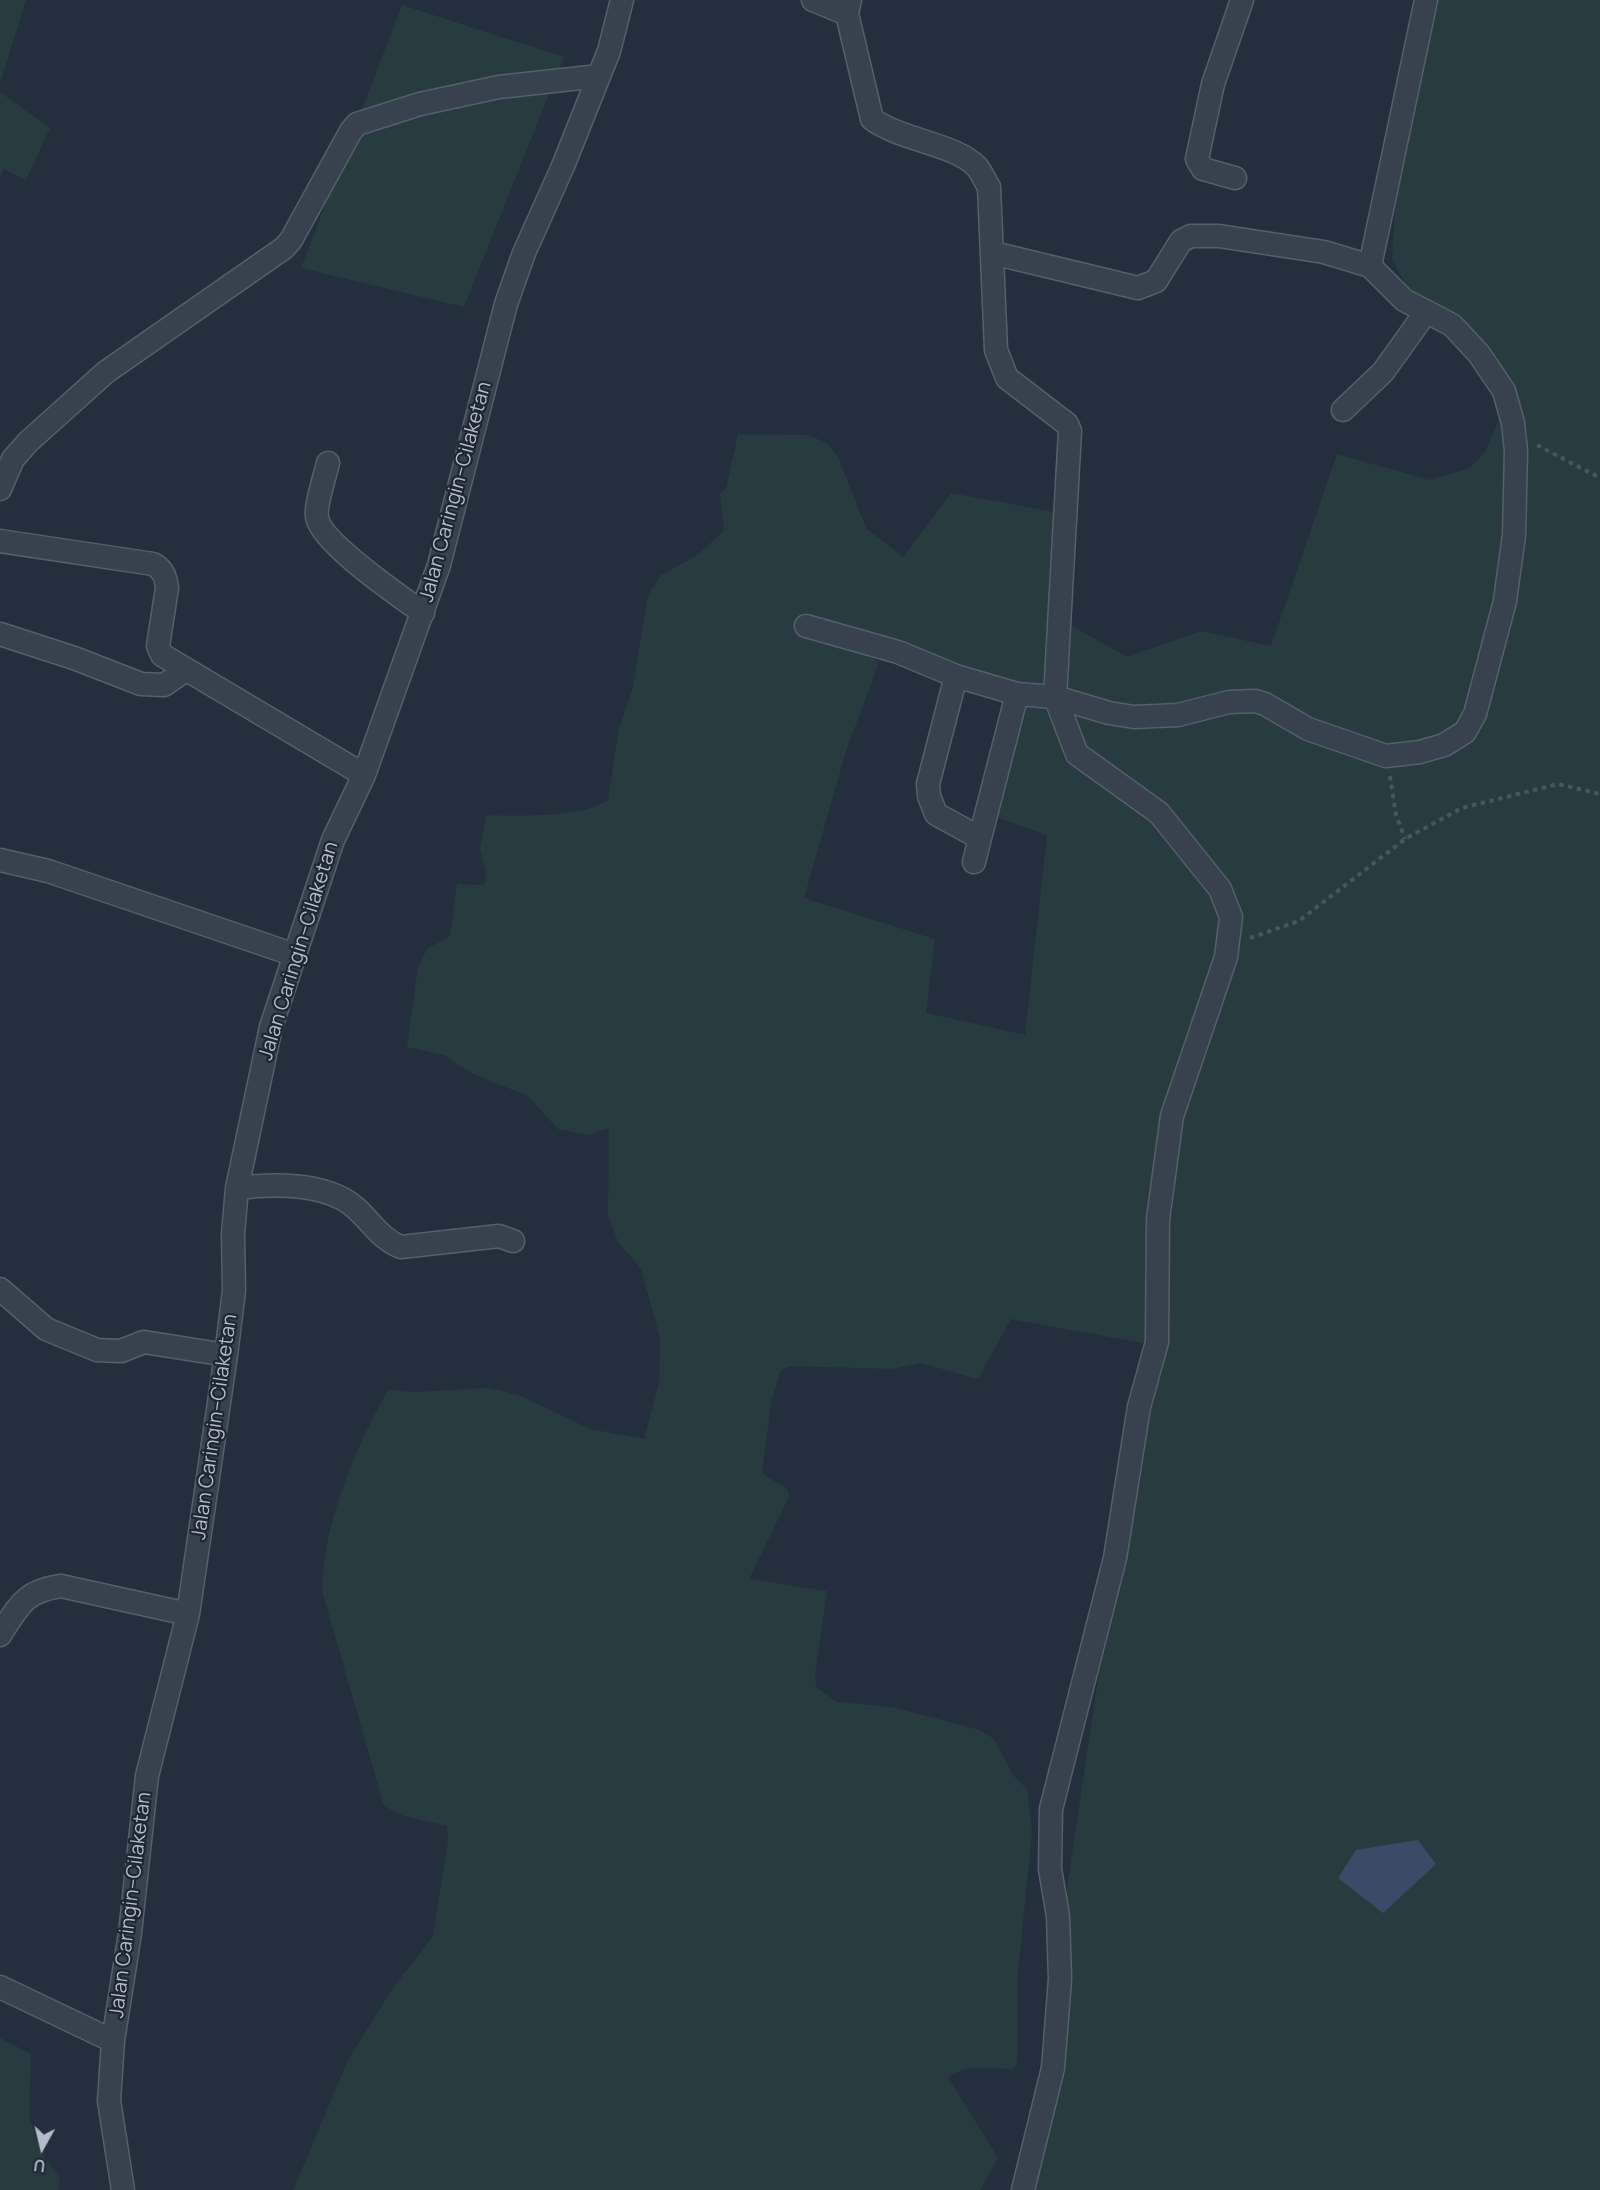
<!DOCTYPE html>
<html>
<head>
<meta charset="utf-8">
<style>
  body { margin:0 }
  #map { position:relative; width:1600px; height:2190px; overflow:hidden; background:#242f3e; font-family:Manrope,sans-serif }
  canvas { display:block }
  .north { position:absolute; left:12px; top:2118px; width:60px; height:60px; -webkit-text-stroke:4px #1d2633; paint-order:stroke; rotate:188deg; font-size:16px; font-weight:700; line-height:24px; text-align:center; color:#b4bcc9 }
  .north::after { content:''; display:block; margin:auto; width:21px; height:27px; background:#b4bcc9; clip-path:polygon(50% 0,100% 100%,50% 72%,0 100%) }
</style>
</head>
<body>
<div id="map">
<canvas width="1600" height="2190"></canvas>
<div class="north">U</div>
</div>
<script>
const ctx = document.querySelector('canvas').getContext('2d');
ctx.lineJoin = 'round';
function paint(path, color) { ctx.fillStyle = color; ctx.fill(path, 'evenodd'); }
function strokePath(path, color, width, dash) { ctx.strokeStyle = color; ctx.lineWidth = width; ctx.lineCap = dash ? 'butt' : 'round'; ctx.setLineDash(dash || []); ctx.stroke(path); }
function write(font, color, halo, rows, align = 'center') {
  ctx.font = font + ' Manrope,sans-serif'; ctx.lineWidth = 4.5; ctx.setLineDash([]); ctx.textBaseline = 'middle'; ctx.strokeStyle = halo; ctx.fillStyle = color; for (const [text, x, y, turn = 0] of rows) {
    ctx.save(); ctx.translate(x, y); ctx.rotate((+turn || 0) * Math.PI / 180); ctx.textAlign = isNaN(turn) ? turn : align; if (halo) ctx.strokeText(text, 0, 0); ctx.fillText(text, 0, 0); ctx.restore();
  }
}
const green = new Path2D(`
  M0 0H26L0 84Z
  M1435 0H1600V2190H1022L1148 1344 1011 1319 978 1379 921 1363 893 1369 790 1366 781 1370 771 1403 762 1473 787 1489 789 1497 749 1579 827 1591 815 1674 816 1687 837 1702 892 1707 980 1730 994 1739 1013 1775 1027 1789 1032 1832 1018 1972 1017 2065 1013 2069C992 2068 965 2064 948 2077L998 2158 980 2190H293L349 2058 393 1988 433 1936 448 1841 447 1826 404 1816 384 1806 322 1591C323 1524 355 1448 388 1390L415 1392 489 1388 519 1395 590 1429 644 1439 659 1383 660 1338 641 1269 618 1242 608 1215 609 1128 589 1135 558 1129 528 1096 473 1074 444 1055 407 1047 418 967 427 949 450 936 457 884 484 885 486 874 480 848 486 815C518 816 582 818 608 800L619 728 633 687 648 595 661 575 696 556 724 531 720 493 726 488 738 434 808 435 827 443 838 457 866 528 903 557 951 493 1060 513V619L1127 657 1201 631 1271 646 1337 454 1429 480 1470 468 1485 452 1504 407 1505 372 1414 300 1392 260 1397 175ZM859 646 1021 700 985 813 1047 835 1025 1035 926 1013 935 939 804 898 846 751 879 663Z
  M402 5 564 57 464 307 301 268Z
  M0 92 50 128 26 180 4 169 0 177Z
  M0 2038 31 2054 29 2116 40 2152 60 2178 59 2190H0Z`);
const water = new Path2D(`
  M1418 1840 1436 1864 1383 1913 1338 1878 1356 1850Z`);
const path = new Path2D(`
  M1537 445 1600 478
  M1390 776 1396 815 1405 839
  M1250 938 1299 921 1405 839 1462 808 1558 784 1600 794`);
const minor = new Path2D(`
  M813 0 847 14 850 0
  M847 14 872 119C900 140 956 144 977 167 982 173 985 181 989 187L996 350 1007 378 1067 424 1070 431 1055 697 1077 754 1159 813 1220 889 1231 917 1226 957 1172 1116 1158 1219 1157 1342 1139 1407 1115 1558 1051 1809 1050 1869 1058 1916 1060 1979 1053 2068 1023 2190
  M1235 178 1203 169 1197 159 1213 84 1242 0
  M1370 266 1426 0
  M1343 410 1383 372 1426 312
  M328 463C325 476 315 506 317 517 320 542 401 597 423 613
  M0 489 13 459 28 442 106 372 284 248 291 240 351 131 357 124 420 104 499 87 599 76
  M0 541 153 564C163 569 166 577 167 588L158 646 162 655 364 775
  M806 626 898 652 956 676 1017 694 1055 697 1109 713 1134 717 1178 715 1229 702 1255 701 1265 704 1308 729 1386 756 1420 752 1444 745 1465 732 1475 714 1505 601 1514 535 1516 451 1513 423 1504 391 1479 354 1452 325 1404 300 1370 266 1324 252 1219 236H1191L1181 241 1156 281 1138 288 993 253
  M0 634 74 658 141 684 164 685 186 670
  M956 676 928 784 929 796 936 814 980 838 974 862
  M980 838 1017 694
  M0 860 48 871 295 955
  M237 1188C270 1184 313 1183 343 1199 366 1211 376 1238 401 1247L499 1236 513 1241
  M0 1289 46 1329 97 1350 121 1351 144 1342 226 1355
  M0 1635C19 1606 24 1591 61 1586L188 1614
  M0 1987 113 2041
  M123 2190 109 2101 113 2041 130 1933 147 1776 188 1614 226 1355 234 1291 233 1234 237 1188 271 1027 333 840 364 775 439 565 506 304 524 253 563 166 609 51 622 0`);
const streetNames = [
  ["Jalan Caringin–Cilaketan",456,492,-75],
  ["Jalan Caringin–Cilaketan",299,951,-73],
  ["Jalan Caringin–Cilaketan",215,1427,-82],
  ["Jalan Caringin–Cilaketan",131,1905,-83]
];
paint(green, '#263c3f');
paint(water, '#394c67');
strokePath(minor, '#565f6c', 25);
strokePath(path, '#44595c', 4, [4.5, 4.5]);
strokePath(minor, '#38414e', 22);
write('20px', '#b4bcc9', '#1d2633', streetNames);
</script>
</body>
</html>
